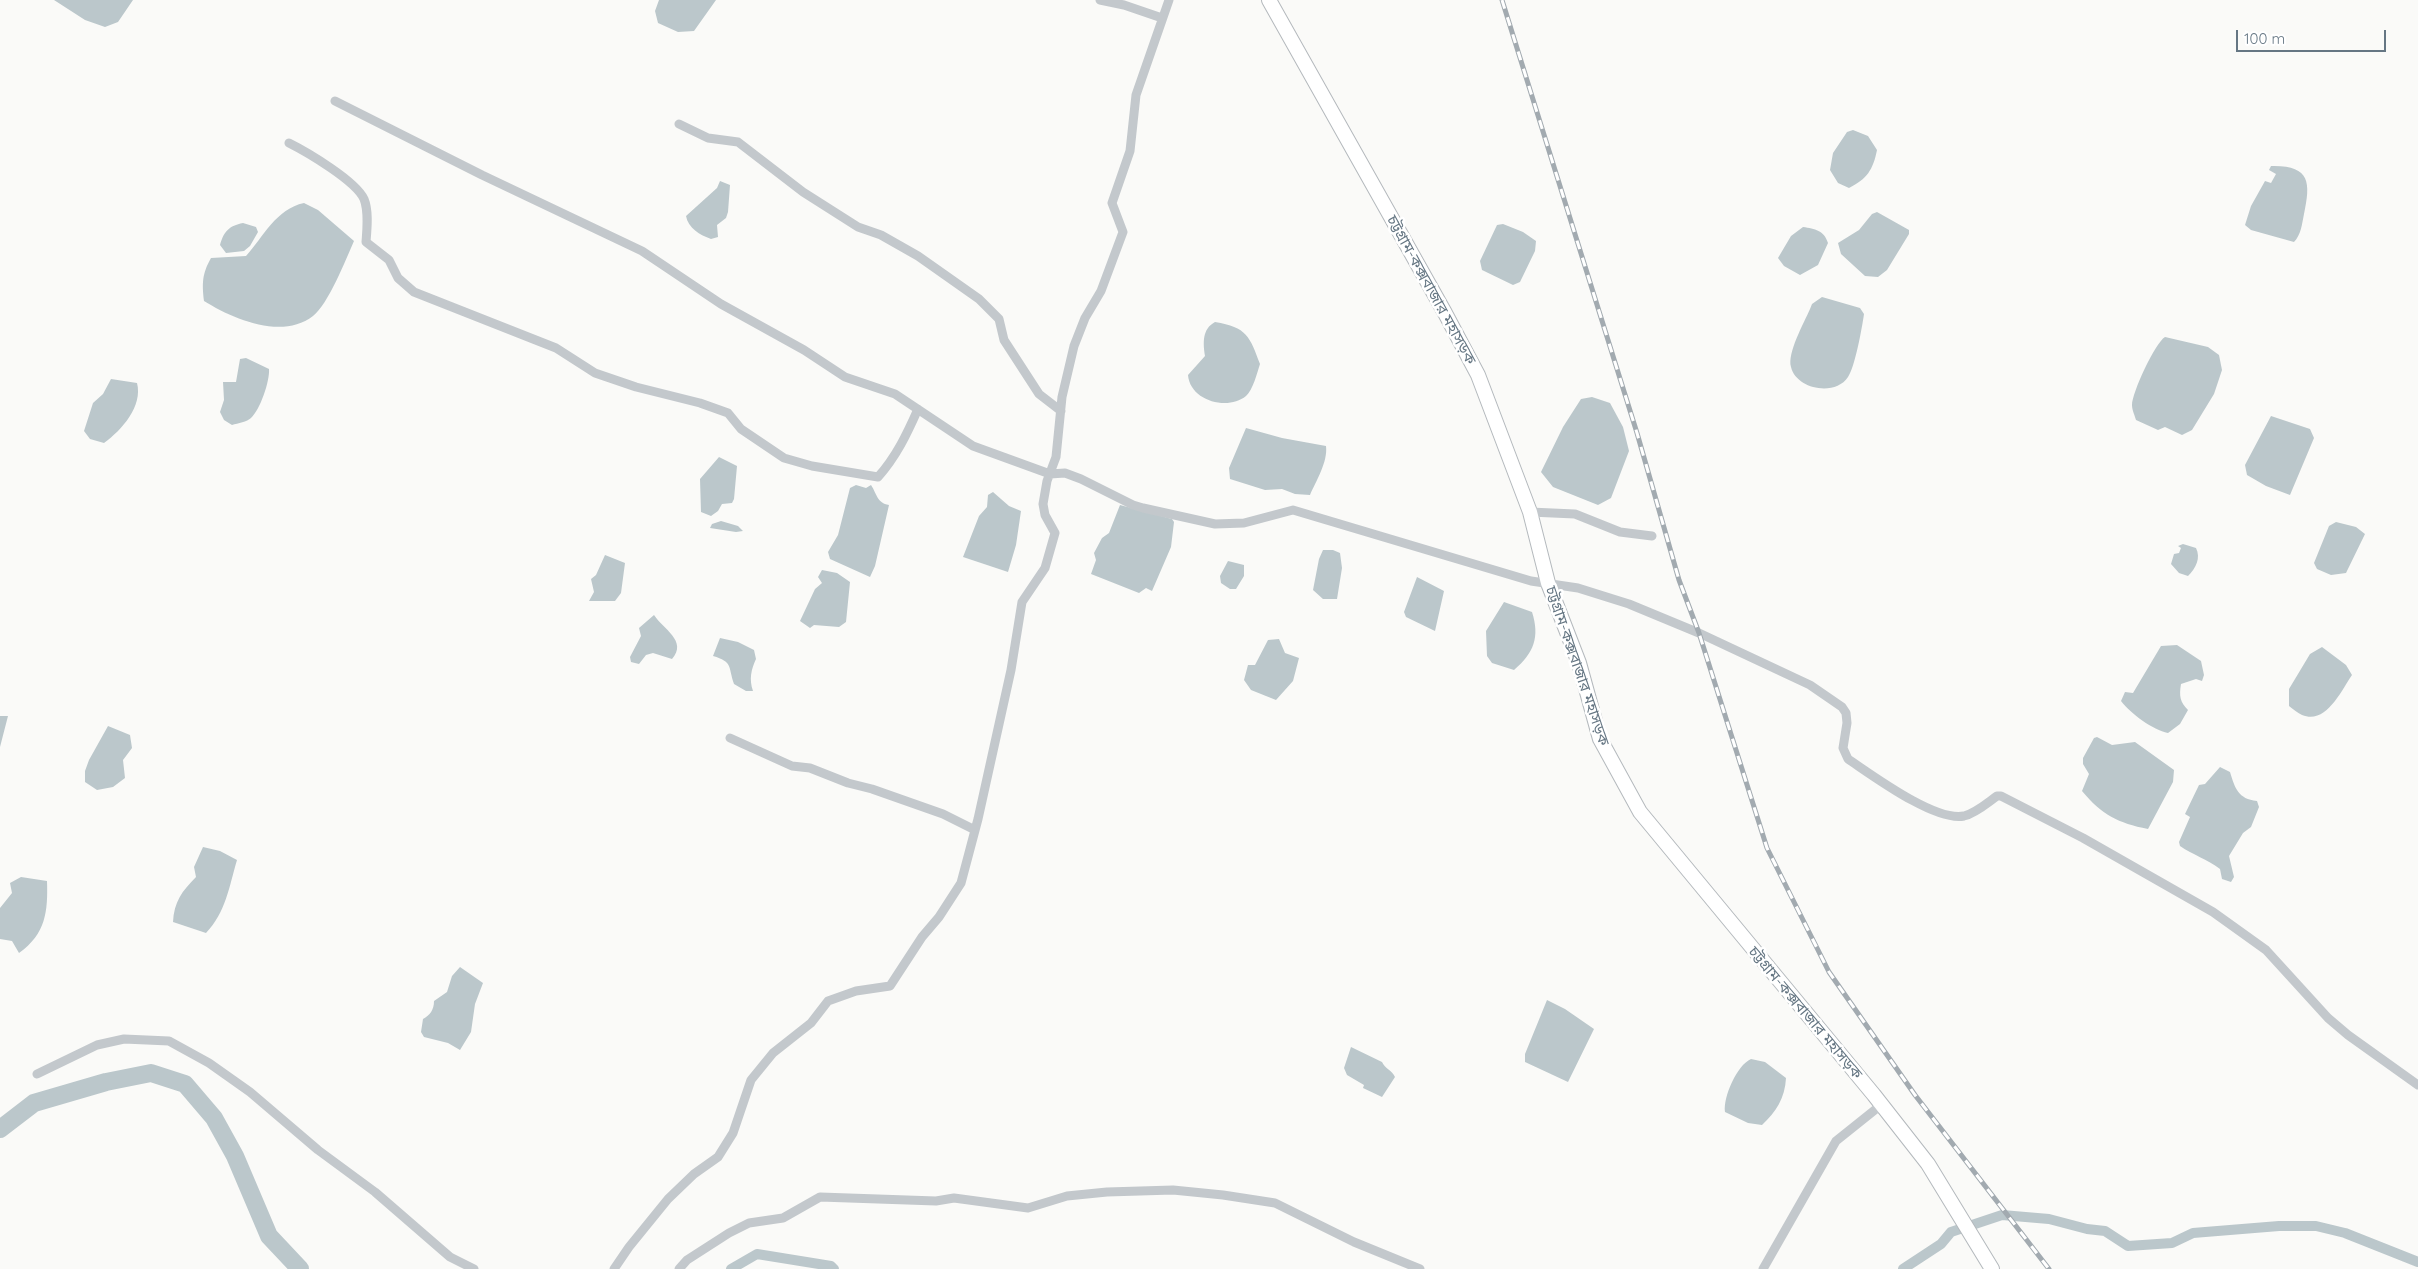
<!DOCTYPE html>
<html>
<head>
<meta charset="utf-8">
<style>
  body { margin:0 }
  #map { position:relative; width:2418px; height:1269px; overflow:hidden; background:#fafaf8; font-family:Quicksand,sans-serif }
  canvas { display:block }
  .scale { position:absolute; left:2236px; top:30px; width:150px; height:22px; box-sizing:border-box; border:2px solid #657683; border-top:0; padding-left:6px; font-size:15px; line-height:18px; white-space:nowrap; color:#657683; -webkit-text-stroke:4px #fff; paint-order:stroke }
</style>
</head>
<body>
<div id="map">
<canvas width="2418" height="1269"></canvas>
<div class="scale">100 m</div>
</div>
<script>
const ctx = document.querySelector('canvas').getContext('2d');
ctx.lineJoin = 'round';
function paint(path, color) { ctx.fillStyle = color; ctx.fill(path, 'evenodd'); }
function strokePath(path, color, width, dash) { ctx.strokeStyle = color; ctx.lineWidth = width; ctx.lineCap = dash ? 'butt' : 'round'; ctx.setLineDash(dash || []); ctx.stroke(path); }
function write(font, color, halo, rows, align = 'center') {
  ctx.font = font + ' Quicksand,"Noto Sans Bengali",sans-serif'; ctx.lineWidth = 5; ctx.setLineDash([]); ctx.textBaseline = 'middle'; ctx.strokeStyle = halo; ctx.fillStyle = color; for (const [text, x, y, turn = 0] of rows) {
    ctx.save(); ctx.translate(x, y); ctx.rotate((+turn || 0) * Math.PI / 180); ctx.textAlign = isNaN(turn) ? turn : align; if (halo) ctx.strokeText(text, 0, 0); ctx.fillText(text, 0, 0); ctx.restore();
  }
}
const water = new Path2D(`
  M54 0H133L118 22 105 27 85 20Z
  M659 0H716L694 31 678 32 658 23 655 11Z
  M1853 130 1868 136 1877 150C1873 170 1867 179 1849 188L1838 183 1830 170 1833 153 1847 132Z
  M2271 166C2310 165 2311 182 2304 214 2302 224 2301 235 2294 242L2251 230 2245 225 2251 206 2265 181 2271 183 2276 174 2269 170Z
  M720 181 730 185 728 212 726 218 717 225 718 237 711 239C700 235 688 228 686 216L717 188Z
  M304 203 318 210 354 241C346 259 328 305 313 316 282 340 233 319 204 301 202 283 202 274 211 258L246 256C264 236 276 209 304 203Z
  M1877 212 1909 230V234L1887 270 1878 277 1865 276 1841 254 1838 243 1859 230 1872 214Z
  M243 223 256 227 258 232 250 246 244 251 226 253 220 245C224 231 229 226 243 223Z
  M1503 224 1523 232 1536 241 1535 251 1520 282 1513 285 1482 270 1480 261 1497 225Z
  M1803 227C1815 229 1824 230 1828 243L1818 265 1800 275 1784 266 1778 258 1791 236Z
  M1822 297 1860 308 1864 314C1862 328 1855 367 1848 377 1835 397 1796 389 1791 367 1787 353 1804 323 1810 309L1812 304Z
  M1215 322C1247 327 1250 337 1260 364 1257 373 1253 390 1246 396 1228 411 1190 401 1188 375L1205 356C1203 343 1202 329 1215 322Z
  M2165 337 2208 347 2219 355 2222 370 2214 394 2192 430 2182 435 2165 427 2158 430 2136 420C2135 416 2132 410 2132 405 2132 393 2155 343 2165 337Z
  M246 358 269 369C270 381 260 410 251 418 247 422 238 423 232 425L224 420 220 412 224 400 223 382H236L240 359Z
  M111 379 137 383C143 406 122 430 104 443L90 439 84 431 93 403 103 394Z
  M1592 397 1610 403 1623 427 1629 451 1611 498 1598 505 1553 487 1541 472 1563 427 1581 399Z
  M2271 416 2310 429 2314 438 2290 495 2266 486 2247 475 2245 465Z
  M1246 428 1282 438 1326 446C1328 462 1316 481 1310 495L1295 494 1282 489 1265 490 1230 479 1229 468Z
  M719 457 737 466 734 499 732 503 722 504 718 511 711 516 701 512 700 479Z
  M856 485 866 488 871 485C877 494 877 503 889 505L875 566 870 577 830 559 828 552 838 535 850 488Z
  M993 492 1009 506 1021 511 1016 545 1008 572 963 557 979 516 987 507 988 495Z
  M1120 505 1172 519 1174 522 1171 547 1152 591 1146 588 1139 593 1091 574 1096 560 1094 553 1102 538 1109 533Z
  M721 521 738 526 743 531 736 532 710 528 712 524Z
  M2336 522 2356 527 2365 534 2346 573 2331 575 2317 569 2314 563 2329 526Z
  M2183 544 2196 548C2201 558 2196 568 2188 576L2179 573 2171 564 2174 554 2179 553 2181 548 2178 546Z
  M1323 550H1333L1340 553 1342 568 1337 599H1323L1313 590 1319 559Z
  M605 555 625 563 621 593 615 601H589L594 592 591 579 596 575Z
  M1228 561 1244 565V576L1236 589H1230L1221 583 1220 576Z
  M822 570 837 573 850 582 846 622 839 627 814 625 810 628 800 621 815 589 822 583 818 577Z
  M1417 577 1444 591 1435 631 1406 617 1404 612Z
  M1504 602 1532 612C1540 637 1534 653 1514 670L1492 663 1487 656 1486 631Z
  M654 615C663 629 688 641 672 659L653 653 646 655 639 664 631 662 630 657 641 636 639 628Z
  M720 638 738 642 754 650 756 659C751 670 749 679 753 691H746L734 684C728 666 733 662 713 656Z
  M1279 639 1285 653 1299 658 1293 681 1276 700 1251 690 1244 680 1248 665H1255L1268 640Z
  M2177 645 2201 661 2204 675 2202 681 2196 679 2181 684C2179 696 2180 702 2188 710L2180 724 2168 733C2153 730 2131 714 2121 701L2125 692 2133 693 2161 646Z
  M2322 647 2346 665 2352 675C2341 691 2326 725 2302 715 2298 713 2293 709 2289 706V689L2310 654Z
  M0 716H8L0 747Z
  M108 726 130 735 132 748 123 760 125 778 113 787 97 790 85 782V771L89 760Z
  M2097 737 2112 745 2135 742 2174 770 2173 782 2148 829C2118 823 2102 815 2082 791L2089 774 2083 764V758L2094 738Z
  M2220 767 2230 772C2235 788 2238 799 2257 801L2259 807 2251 827 2243 833 2229 856 2234 877 2231 882 2222 879 2220 869C2207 859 2193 855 2180 846L2179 842 2190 817 2185 814 2199 785 2205 784Z
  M203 847 220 851 237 860C229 887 226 912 206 933L173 922C174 902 182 891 196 877L194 867Z
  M21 877 47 881C48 911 46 934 19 953L12 941 0 939V908L12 893 10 883Z
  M460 967 483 983 475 1004 471 1032 460 1050 448 1043 424 1037 421 1032 423 1019C430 1015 434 1010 434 1001L447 992 452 976Z
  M1547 1000 1565 1009 1594 1029 1568 1082 1525 1062V1054Z
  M1351 1047 1382 1062C1385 1069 1392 1070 1395 1077L1382 1097 1363 1088 1364 1085 1347 1075 1344 1068Z
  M1751 1059 1765 1062 1786 1078C1785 1098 1776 1112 1762 1125L1748 1123 1725 1112C1723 1097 1737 1065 1751 1059Z`);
const canal = new Path2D(`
  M731 1269 757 1254 831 1266 834 1269
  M1903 1269 1941 1244 1951 1232 2002 1215 2049 1219 2087 1229 2105 1231 2128 1246 2172 1243 2193 1233 2279 1226H2316L2345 1233 2418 1262`);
const river = new Path2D(`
  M0 1129 34 1103 106 1082 151 1073 185 1084 214 1118 235 1156 269 1236 300 1269`);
const minor = new Path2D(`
  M1100 0 1124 5 1162 18
  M335 101 482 175 642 251 721 304 804 350 845 377 895 394 973 446 1050 474 1065 473 1081 479 1133 505 1143 508 1215 524 1244 523 1293 510 1531 581 1578 588 1629 604 1699 633 1810 685 1842 707 1846 713 1847 723 1843 748 1848 759C1872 775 1935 822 1964 816 1976 813 1987 803 1997 796H2001L2083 838 2213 912 2266 950 2328 1018 2348 1035 2418 1085
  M679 124 708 138 738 142 803 192 858 227 881 235 918 256 979 299 999 319 1004 340 1039 394 1061 411
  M289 143C307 152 356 181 364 199 369 211 367 229 366 242L389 260 398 278 414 292 556 348 595 373 636 387 700 403 728 413 741 429 784 458 812 466 878 477C896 457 907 434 918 409
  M1530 512 1575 514 1620 532 1652 536
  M730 738 792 766 810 768 848 783 872 789 943 814 975 830
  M37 1074 97 1045 124 1039 169 1041 209 1063 250 1092 318 1150 375 1192 450 1257 474 1269
  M614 1269 629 1247 668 1199 694 1174 718 1157 733 1133 751 1080 773 1053 811 1023 828 1001 856 991 890 986 922 937 939 917 961 883 978 819 1011 670 1022 602 1045 568 1055 533 1045 515 1043 504 1047 481 1056 457 1062 397 1074 346 1085 318 1101 291 1123 232 1112 203 1130 151 1136 95 1169 0
  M679 1269 687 1260 729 1233 749 1223 783 1218 820 1197 936 1201 954 1198 1028 1208 1067 1196 1107 1192 1173 1190 1223 1195 1275 1203 1354 1242 1420 1269
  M1763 1269 1836 1141 1881 1105`);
const trunk = new Path2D(`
  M1269 0 1445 313 1478 375 1530 512 1548 583 1579 663 1600 739 1640 812 1874 1095 1928 1164 1992 1269`);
const rail = new Path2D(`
  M1502 0 1637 433 1679 580 1699 633 1767 848 1829 972 1915 1095 2049 1269`);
const streetNames = [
  ["চট্টগ্রাম-কক্সবাজার মহাসড়ক",1431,290,61],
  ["চট্টগ্রাম-কক্সবাজার মহাসড়ক",1577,666,71],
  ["চট্টগ্রাম-কক্সবাজার মহাসড়ক",1805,1013,50]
];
paint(water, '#bbc7cb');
strokePath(canal, '#bbc7cb', 10);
strokePath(river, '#bbc7cb', 18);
strokePath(trunk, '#b4b9bd', 16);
strokePath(minor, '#c3c8cc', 9);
strokePath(trunk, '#fff', 14);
strokePath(rail, '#a2aab0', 5);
strokePath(rail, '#fff', 3, [9]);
write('15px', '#657683', '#fff', streetNames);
</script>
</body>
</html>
